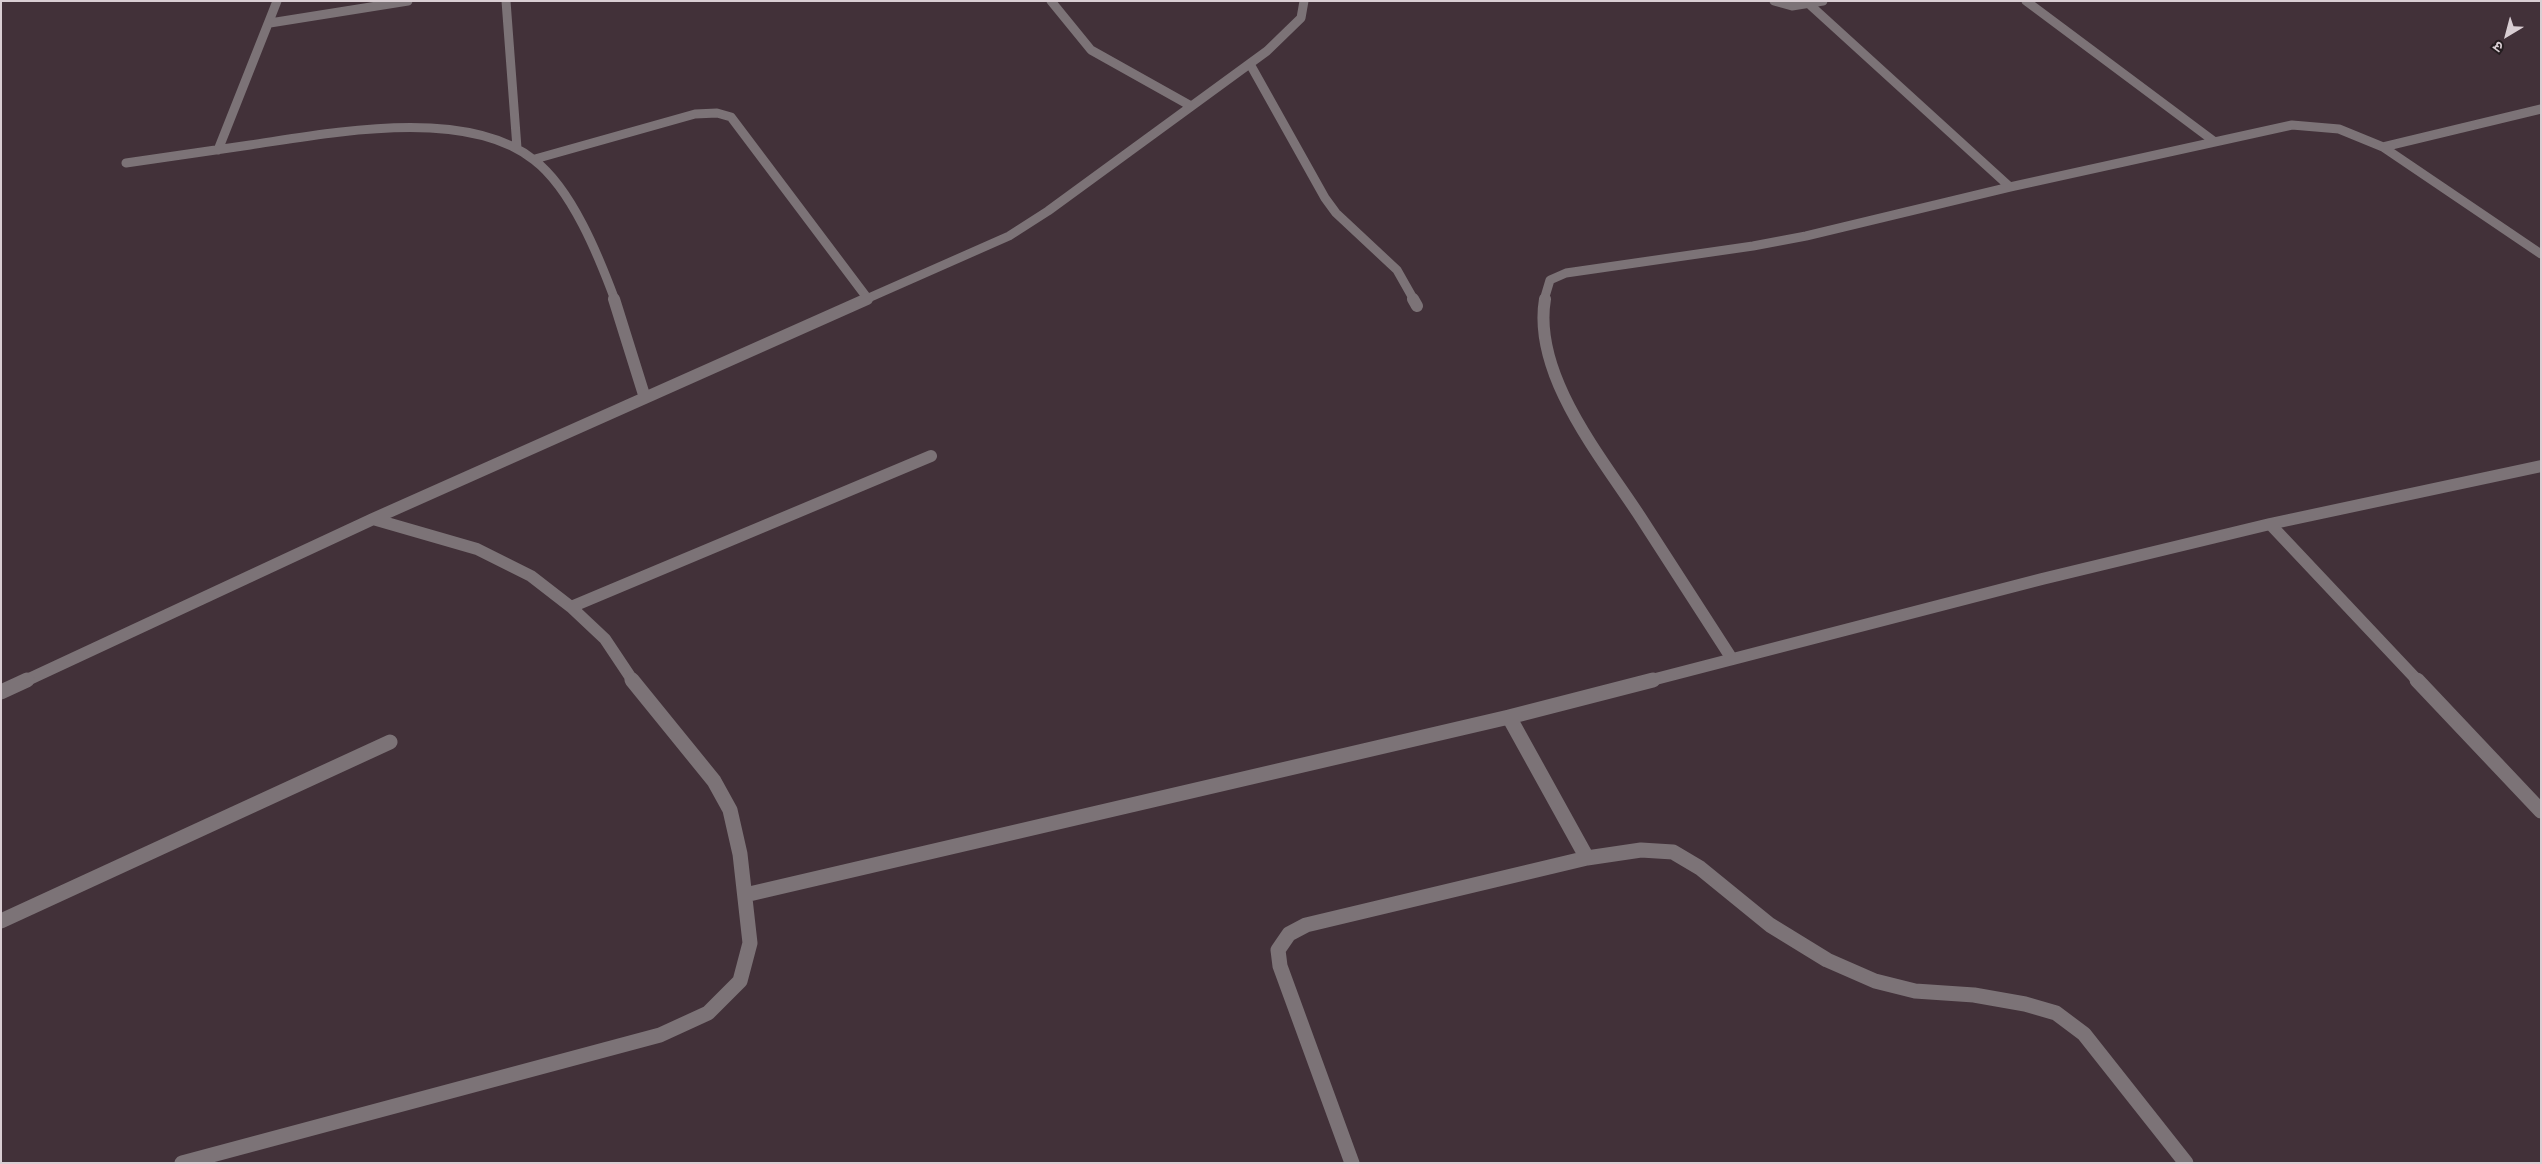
<!DOCTYPE html>
<html>
<head>
<meta charset="utf-8">
<style>
  body { margin:0 }
  #map { position:relative; width:2542px; height:1164px; overflow:hidden; background:#423139; font-family:"Noto Sans","Noto Sans Devanagari",sans-serif }
  canvas { display:block }
  .frame { position:absolute; inset:0; border:2px solid #d9ced3; pointer-events:none }
  .north { position:absolute; left:2482px; top:10px; width:50px; height:50px; -webkit-text-stroke:4px #241c1f; paint-order:stroke; rotate:217deg; font-size:14px; font-weight:700; line-height:20px; text-align:center; color:#d9ced3 }
  .north::after { content:''; display:block; margin:auto; width:18px; height:22px; background:#d9ced3; clip-path:polygon(50% 0,100% 100%,50% 72%,0 100%) }
</style>
</head>
<body>
<div id="map">
<canvas width="2542" height="1164"></canvas>
<div class="frame"></div>
<div class="north">उ</div>
</div>
<script>
const ctx = document.querySelector('canvas').getContext('2d');
ctx.lineJoin = 'round';
function strokePath(path, color, width, dash) { ctx.strokeStyle = color; ctx.lineWidth = width; ctx.lineCap = dash ? 'butt' : 'round'; ctx.setLineDash(dash || []); ctx.stroke(path); }
const minorFar2 = new Path2D(`
  M506 1 517 148
  M1051 1 1091 50 1191 106
  M1774 1 1792 6 1823 1
  M2026 1 2215 142
  M1809 4 2010 187
  M270 23 408 1
  M1250 64 1325 198 1336 213 1397 270 1414 300
  M2383 147 2541 109
  M218 150 277 1
  M535 159 695 114 717 113 731 117 868 299
  M126 163C167 157 209 151 250 145 331 133 466 106 534 160 572 189 599 257 615 300
  M864 300 1009 236 1048 211 1267 51 1301 18 1304 1
  M1544 300 1550 280 1566 273 1753 246 1806 236 2010 187 2292 125 2339 129 2383 147 2541 254`);
const minorFar1 = new Path2D(`
  M614 299 645 398
  M1413 299 1417 306
  M1545 299C1532 375 1602 458 1641 518 1671 565 1702 612 1732 659
  M373 519 477 549 531 576 571 607 605 639 633 681
  M2270 524 2418 681
  M571 607 931 456
  M25 681 373 519 867 299
  M1648 681 2042 579 2270 524 2541 466`);
const minor = new Path2D(`
  M2417 680 2541 811
  M1 692 27 680
  M1509 717 1587 858
  M745 895 1509 717 1653 680
  M1 921 390 742
  M182 1163 660 1035 708 1013 740 981 750 943 740 854 730 810 714 781 632 680
  M1352 1163 1280 966 1278 950 1289 934 1306 925 1587 858 1641 850 1673 852 1700 868 1770 925 1827 960 1875 981 1915 991 1974 995 2025 1004 2056 1013 2084 1034 2186 1163`);
strokePath(minorFar2, '#7c7377', 9);
strokePath(minorFar1, '#7c7377', 12);
strokePath(minor, '#7c7377', 15);
</script>
</body>
</html>
